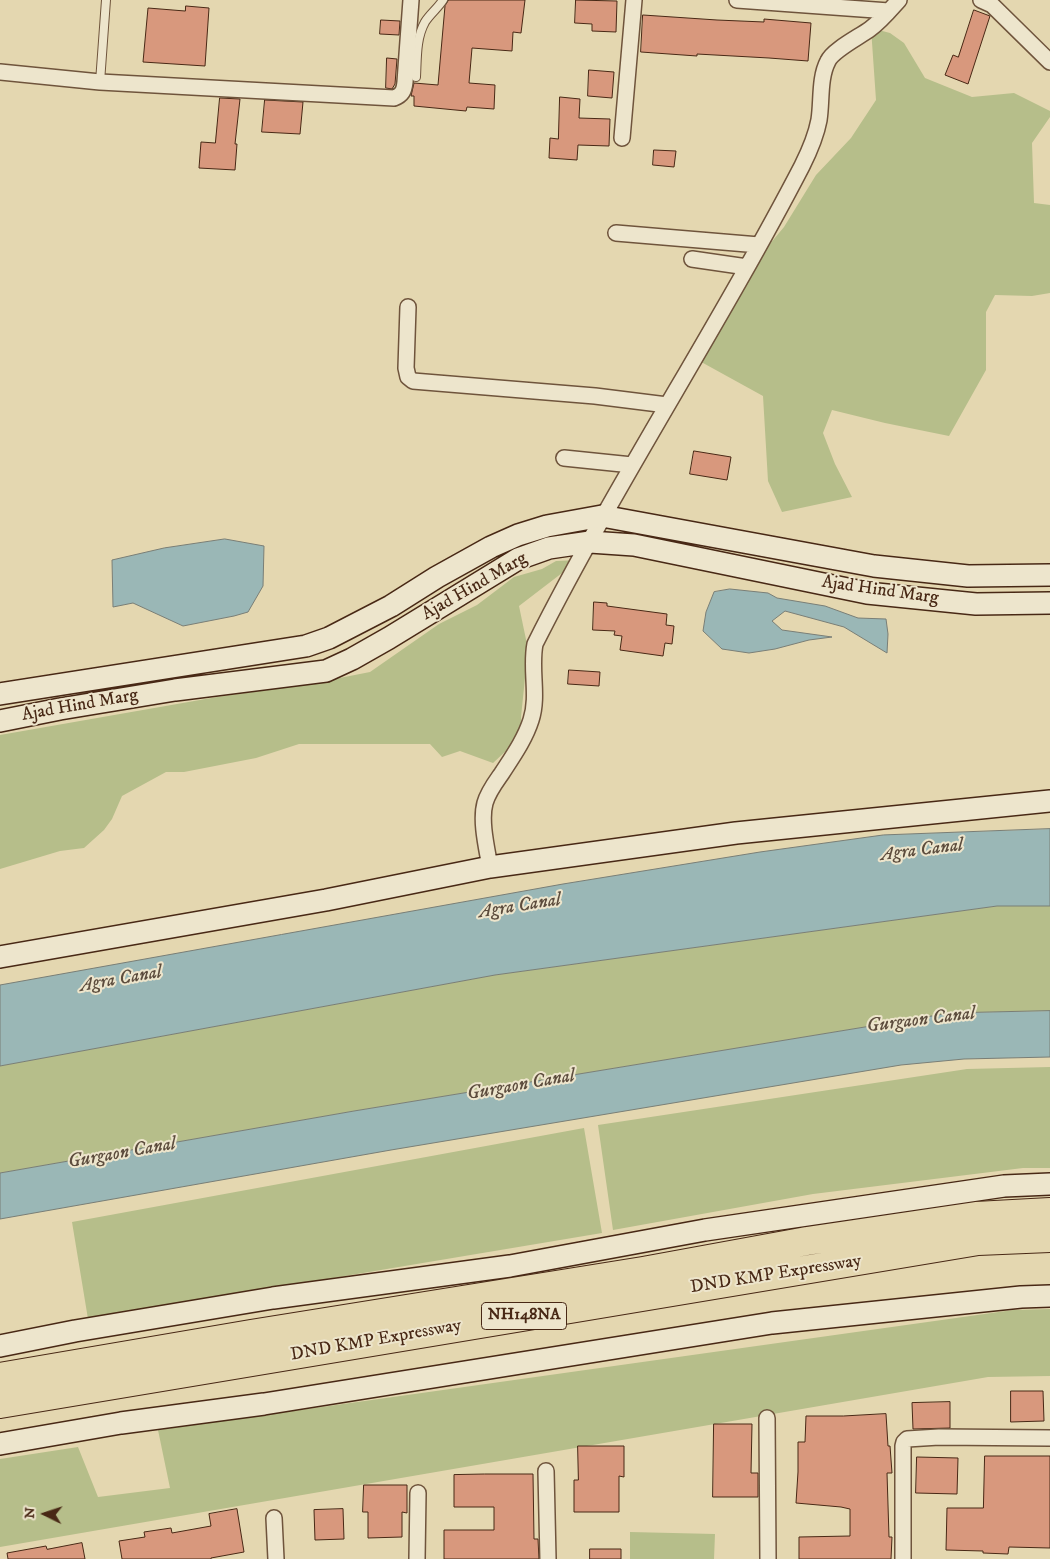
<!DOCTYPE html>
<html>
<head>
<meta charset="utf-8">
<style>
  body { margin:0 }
  #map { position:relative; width:1050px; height:1559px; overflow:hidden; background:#e4d7b0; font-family:"IM FELL DW Pica",serif }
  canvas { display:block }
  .north { position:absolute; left:20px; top:1489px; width:50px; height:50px; -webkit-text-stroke:4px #ede5cc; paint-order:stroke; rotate:274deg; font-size:14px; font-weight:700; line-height:20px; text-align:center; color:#482815 }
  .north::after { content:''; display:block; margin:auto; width:18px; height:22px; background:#482815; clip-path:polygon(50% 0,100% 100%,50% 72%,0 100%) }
</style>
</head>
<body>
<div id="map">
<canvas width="1050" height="1559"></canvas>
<div class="north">N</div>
</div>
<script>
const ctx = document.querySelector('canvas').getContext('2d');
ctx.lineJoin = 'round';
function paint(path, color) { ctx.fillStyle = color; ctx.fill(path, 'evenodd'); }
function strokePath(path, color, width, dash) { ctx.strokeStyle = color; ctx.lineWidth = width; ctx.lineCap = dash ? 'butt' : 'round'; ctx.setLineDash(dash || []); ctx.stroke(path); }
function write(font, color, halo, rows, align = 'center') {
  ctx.font = font + ' "IM FELL DW Pica",serif'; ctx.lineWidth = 4; ctx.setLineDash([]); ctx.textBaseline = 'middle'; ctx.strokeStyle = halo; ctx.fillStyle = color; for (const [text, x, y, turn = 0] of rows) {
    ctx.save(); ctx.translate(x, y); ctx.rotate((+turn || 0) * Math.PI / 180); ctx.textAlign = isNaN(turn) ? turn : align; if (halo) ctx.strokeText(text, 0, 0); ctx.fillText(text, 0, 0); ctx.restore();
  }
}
const green = new Path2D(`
  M871 28 890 33 904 43 925 78 972 97 1014 93 1050 111V117L1032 143 1034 203 1050 205V293L1032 296 995 295 986 312V370L949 436 885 423 832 410 823 433 835 464 852 497 782 512 768 481 763 396 694 358 739 281 784 227 816 175 851 138 876 100Z
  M579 560 519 606 528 649 521 717 522 736 493 763 460 751 442 757 430 744H299L256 758 184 772H166L122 796 112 819 104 830 84 848 60 851 0 869V735L217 697 304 685 370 672 439 624 477 605 514 577 542 569 556 561Z
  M997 906H1050V1011L950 1013 354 1111 0 1173V1066L495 975Z
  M1050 1067V1168H1023L813 1194 613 1230 598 1125 967 1069Z
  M584 1128 602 1233 88 1319 72 1222Z
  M1050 1309V1376L988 1377 0 1547V1459L78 1447 98 1497 170 1488 158 1430 1013 1310Z
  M630 1532 715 1534 714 1559H630Z`);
const water = new Path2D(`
  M225 539 264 546 263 586 248 612 234 616 183 626 133 603 113 607 112 560 164 548Z
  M730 589 768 593 777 598 825 606 858 618 886 619 888 634 887 653 844 627 785 611 772 621 782 630 832 637 809 640 775 649 749 653 722 649 703 631 706 612 714 592Z
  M1050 829V906H997L495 975 0 1066V985L563 884 760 852 883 835Z
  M1050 1011V1057L964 1059 901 1065 391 1150 0 1219V1173L354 1111 950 1013Z`);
const building = new Path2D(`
  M449 0H525L521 33 513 32 512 51 472 48 469 83 495 85 494 109 467 107 466 111 414 106V96H411L414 83 438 85 445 6Z
  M576 0 617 1 616 32 592 31V24L575 23Z
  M186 6 209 8 205 66 143 62 148 8 185 11Z
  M974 10 990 16 968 84 945 75 953 55 958 57Z
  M643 15 717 20 764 22V19L811 23 808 61 769 58 697 54V56L641 52Z
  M381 20 400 21 399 35 380 34Z
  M387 58 397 59 395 84 392 89 386 88Z
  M589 70 614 72 612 98 588 96Z
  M560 97 580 99 579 118 610 119 609 146 578 145 577 160 549 158 550 138 558 139Z
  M220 98 240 99 235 144H237L235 170 199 168 201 142 215 143Z
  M265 100 303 102 300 134 262 132Z
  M654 150 676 151 674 167 653 165Z
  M694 451 731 457 727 480 690 474Z
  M594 602 607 603V606L667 614 666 625 674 626 672 644 665 643 663 656 620 650 622 636 614 635 615 631 593 630Z
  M569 670 600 672 599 686 568 684Z
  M1011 1391H1043L1044 1421 1011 1422Z
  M950 1402V1428L913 1429 912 1403Z
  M886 1414 888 1446H890L892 1473H887L889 1537H892L891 1559H799V1537L850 1536V1509L841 1507 796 1503 798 1472V1442H805L806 1416H843Z
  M714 1424H752L751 1473H758V1497H713Z
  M578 1446H624V1477L619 1476V1512H574V1480H578Z
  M985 1456H1050V1548L1009 1547 1008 1554 983 1553V1551L946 1550 947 1508H983Z
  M917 1457 958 1458 957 1494 916 1493Z
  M485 1474H533L534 1539H538L539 1559H444V1530H494V1507H454V1475Z
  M364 1485H407V1513L402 1512V1537L368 1538V1512H363Z
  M237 1509 244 1552 211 1558V1559H122L119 1541 145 1537 144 1532 171 1528 172 1533 211 1526 209 1514Z
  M343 1509 344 1539 315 1540 314 1510Z
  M82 1543 85 1559H8L7 1553 46 1546 47 1549Z
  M590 1549H621V1559H590Z`);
const lane = new Path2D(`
  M416 77C417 58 416 38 425 22 430 14 438 8 443 0
  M100 82 106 0`);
const street = new Path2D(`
  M737 0 889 11
  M981 0 992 5 1050 62
  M0 72 100 82 394 98C402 95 404 91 405 82L411 0
  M622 138 634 0
  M616 233 759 245
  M692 259 747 267
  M408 307 406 368 408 377 413 381 595 396 667 405
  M564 458 632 465
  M490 867C487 849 480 821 485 803 488 792 495 783 502 773 513 756 525 739 531 720 539 696 530 669 535 644 617 481 718 328 802 166 809 152 816 136 819 120 822 101 819 78 828 61 833 50 859 37 870 29 881 21 890 10 899 0
  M767 1418 768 1559
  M546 1471 548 1559
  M274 1518 276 1559
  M417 1559 418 1493
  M903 1559V1446L904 1442 907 1439 939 1437 1050 1438`);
const secondary = new Path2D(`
  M0 694 306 646 329 638 391 606 437 577 491 547 518 535 547 526 602 516 874 566 968 576 1050 575
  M0 721 60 709 175 690 326 671 352 659 389 638 518 559 549 548 590 542 634 545 867 593 976 604 1050 603
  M0 957 326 900 490 867 736 833 1050 801
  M0 1346 75 1331 273 1298 510 1266 705 1230 1004 1186 1050 1184
  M0 1444 121 1423 264 1404 772 1323 1021 1297 1050 1296`);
const highway = new Path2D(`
  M0 1377 251 1334 643 1271 807 1241 976 1216 1050 1212
  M0 1404 978 1241 1050 1238`);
const shields = [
  [524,1316,85]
];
const shieldNames = [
  ["NH148NA",524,1316]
];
const streetNames = [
  ["Ajad Hind Marg",475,587,-30],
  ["Ajad Hind Marg",880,591,8],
  ["Ajad Hind Marg",80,706,-10],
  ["DND KMP Expressway",776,1275,-9],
  ["DND KMP Expressway",376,1341,-10]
];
const waterNames = [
  ["Agra Canal",922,851,-7],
  ["Agra Canal",520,907,-9],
  ["Agra Canal",121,980,-10],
  ["Gurgaon Canal",921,1021,-7],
  ["Gurgaon Canal",521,1086,-10],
  ["Gurgaon Canal",122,1154,-10]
];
paint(green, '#b6be8a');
paint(water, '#9ab7b6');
strokePath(water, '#797e76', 1);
paint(building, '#d8987d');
strokePath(building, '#482815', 1);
strokePath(lane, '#6f543c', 10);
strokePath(street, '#6f543c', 18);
strokePath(secondary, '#482815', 24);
strokePath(highway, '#482815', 30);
strokePath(lane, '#ede5cc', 8);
strokePath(street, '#ede5cc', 15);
strokePath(secondary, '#ede5cc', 21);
strokePath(highway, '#e4d7b0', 28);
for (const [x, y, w] of shields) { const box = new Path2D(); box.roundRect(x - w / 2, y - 13.5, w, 27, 4); ctx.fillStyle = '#ede5cc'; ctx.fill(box); strokePath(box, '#482815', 1); }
write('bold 16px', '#482815', null, shieldNames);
write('18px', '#482815', '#ede5cc', streetNames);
write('italic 19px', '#5c4c3d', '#ede5cc', waterNames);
</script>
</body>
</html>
